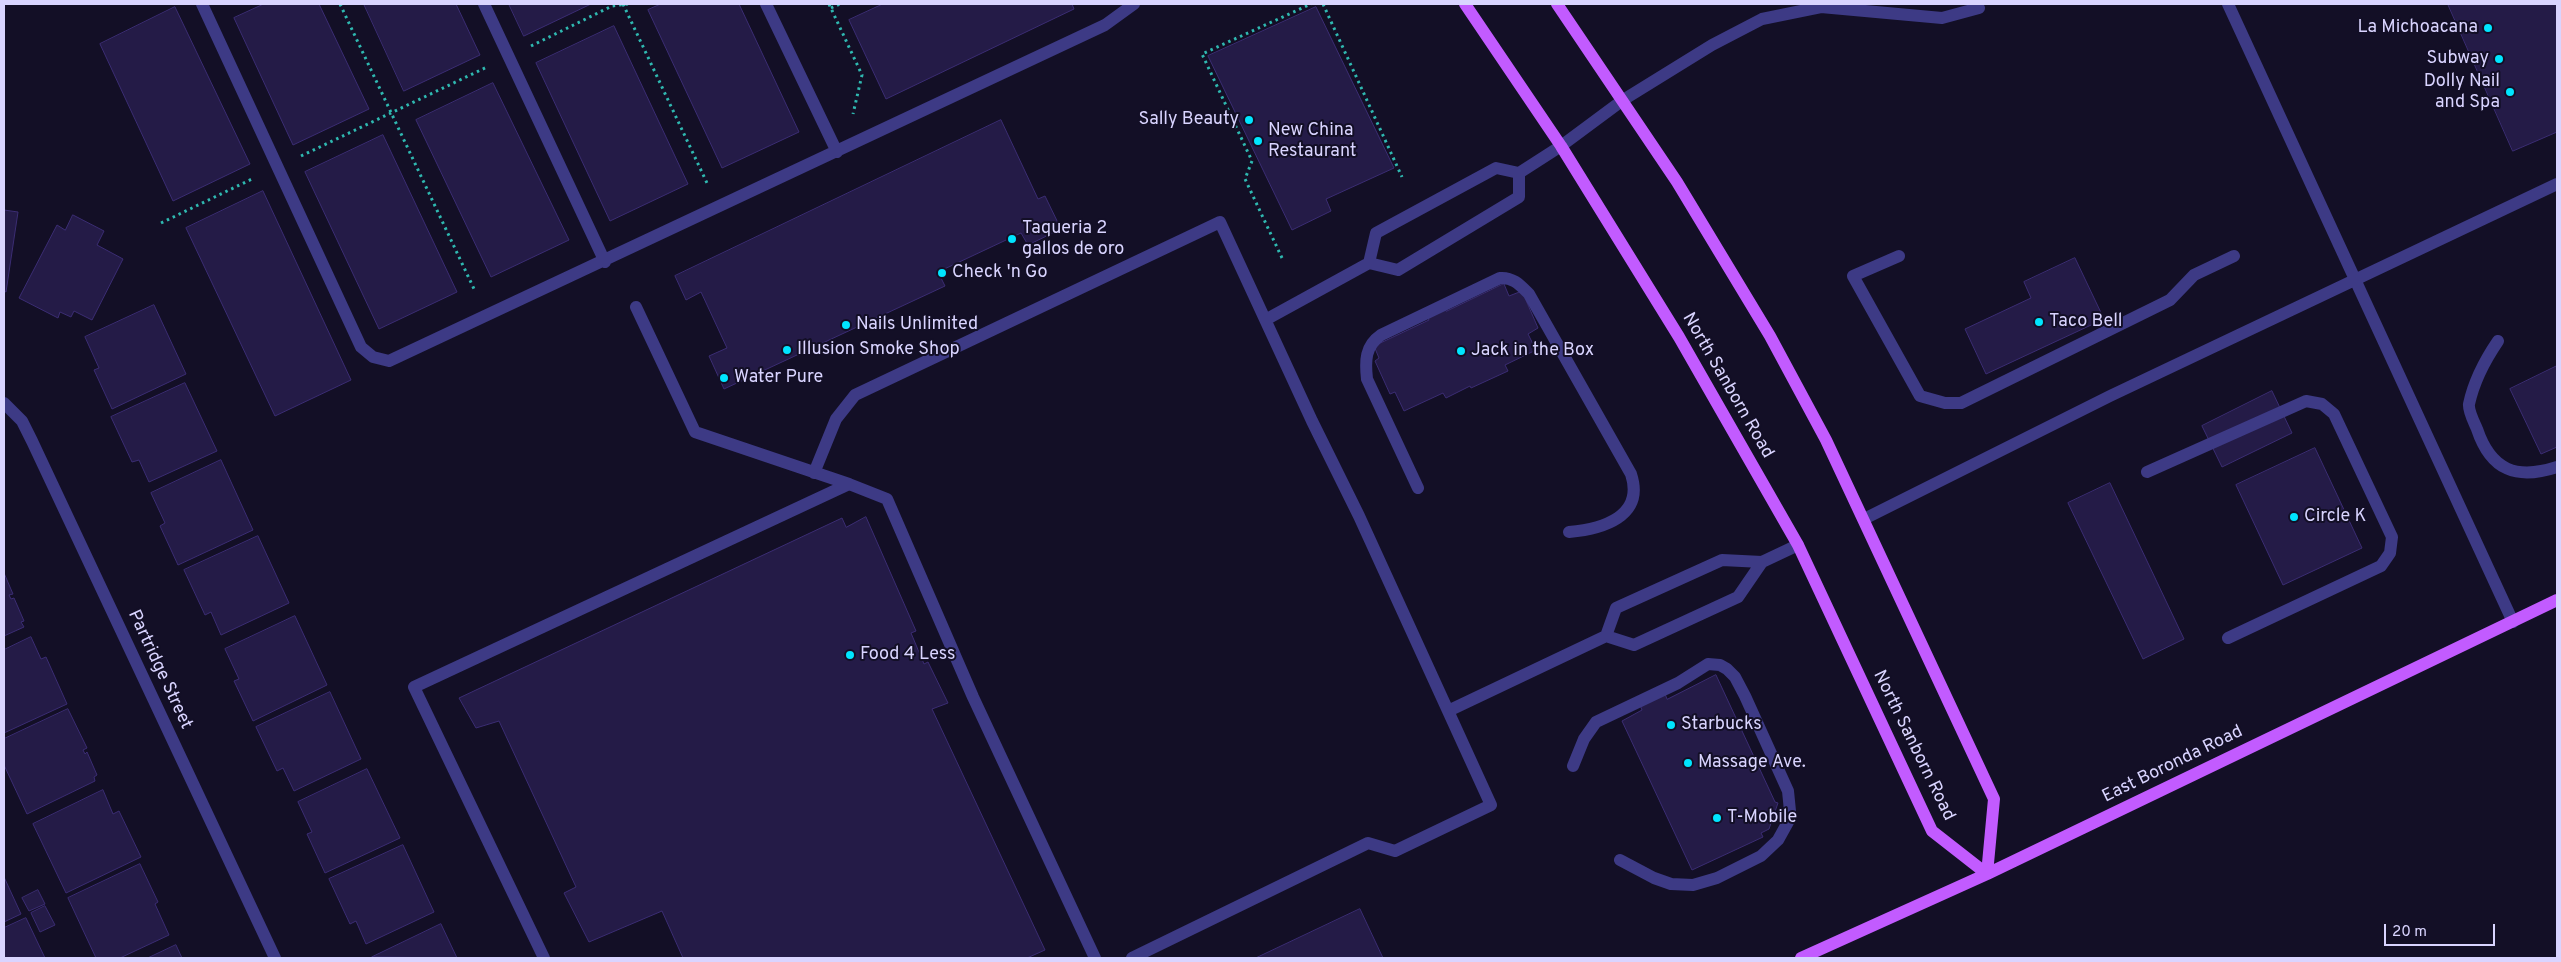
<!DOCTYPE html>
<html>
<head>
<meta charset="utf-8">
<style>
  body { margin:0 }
  #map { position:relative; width:2561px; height:962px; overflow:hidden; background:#130f26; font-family:Overpass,sans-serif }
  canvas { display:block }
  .frame { position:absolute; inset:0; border:5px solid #d9d4ff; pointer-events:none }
  .scale { position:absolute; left:2384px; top:924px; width:111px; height:22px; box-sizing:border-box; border:2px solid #d9d4ff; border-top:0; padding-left:6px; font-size:15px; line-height:18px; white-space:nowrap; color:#d9d4ff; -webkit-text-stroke:4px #130f26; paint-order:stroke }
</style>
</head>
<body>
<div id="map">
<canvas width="2561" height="962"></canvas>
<div class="frame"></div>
<div class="scale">20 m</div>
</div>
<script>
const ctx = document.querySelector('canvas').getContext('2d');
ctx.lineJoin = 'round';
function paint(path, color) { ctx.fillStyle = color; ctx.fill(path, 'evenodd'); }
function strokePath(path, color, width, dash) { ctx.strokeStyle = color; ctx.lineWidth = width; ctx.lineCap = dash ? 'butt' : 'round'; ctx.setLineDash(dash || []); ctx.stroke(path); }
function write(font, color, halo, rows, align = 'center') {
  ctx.font = font + ' Overpass,sans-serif'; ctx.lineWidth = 4; ctx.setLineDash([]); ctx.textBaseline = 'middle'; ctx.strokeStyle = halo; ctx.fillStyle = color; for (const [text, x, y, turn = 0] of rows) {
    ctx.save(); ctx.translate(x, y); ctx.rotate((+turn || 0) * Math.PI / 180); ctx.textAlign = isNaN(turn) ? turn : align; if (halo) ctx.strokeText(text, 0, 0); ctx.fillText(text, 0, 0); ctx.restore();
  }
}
const building = new Path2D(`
  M264 4H319L369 109 293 145 234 18Z
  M364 4H456L480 55 404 91Z
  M509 4H591L524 36Z
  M661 4H739L799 132 722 168 648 10Z
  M883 4H1072L1074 9 886 99 849 20Z
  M2448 4H2557V132L2513 151Z
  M175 7 250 164 173 201 100 44Z
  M1316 7 1394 168 1326 199 1331 211 1292 230 1208 56Z
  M614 26 688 184 610 221 536 63Z
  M493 83 569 240 491 277 416 120Z
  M1001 120 1038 199 1045 196 1061 229 1028 245 1021 233 938 272 945 286 724 389 709 356 727 348 701 292 686 300 675 276Z
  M383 135 457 292 379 329 305 172Z
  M263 191 351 380 275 416 186 228Z
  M4 210 18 212 6 292 4 291Z
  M73 215 104 231 97 245 123 259 92 320 74 311 71 317 60 312 58 318 19 298 57 225 65 230Z
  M2075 258 2104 319 1986 374 1965 329 2031 298 2024 282Z
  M1504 284 1509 296 1522 291 1538 328 1528 334 1536 350 1505 365 1508 371 1471 388 1470 386 1446 398 1443 393 1404 411 1395 392 1390 394 1375 361 1379 358 1374 346 1429 320 1426 314 1443 306 1446 311Z
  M154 305 186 374 112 409 94 370 99 368 85 337Z
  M2557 366V447L2541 454 2510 389Z
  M185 383 217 451 149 482 139 460 132 462 111 417Z
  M2272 391 2292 433 2222 467 2202 426Z
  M2315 448 2362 548 2283 585 2236 485Z
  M221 460 253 530 178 565 160 526 165 523 151 493Z
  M2110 483 2184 639 2143 659 2068 503Z
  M866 517 916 631 911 633 924 664 928 662 948 703 932 709 1045 950 1027 958H683L662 911 589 942 564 893 576 887 499 721 476 728 459 698 842 518 846 527Z
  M258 536 289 603 221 635 211 612 205 615 184 570Z
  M4 573 13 594 9 595 11 599 14 598 24 621 21 622 24 627 4 636Z
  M295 616 327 685 253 721 234 681 239 679 225 649Z
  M31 637 41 659 46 657 67 704 4 733V650Z
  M1716 675 1775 802 1778 803 1769 829 1761 833 1763 837 1692 870 1622 721 1642 710 1640 705 1665 694 1667 699Z
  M330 692 361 759 294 791 283 768 277 771 256 727Z
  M68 709 87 748 83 750 85 754 87 752 97 775 94 777 95 781 27 814 4 765V739Z
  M367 769 400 838 325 873 307 834 312 832 298 802Z
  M103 790 113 814 119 811 141 857 66 893 33 824Z
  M403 845 434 912 366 944 356 921 350 924 329 879Z
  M140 864 158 902 155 904 169 935 120 958H96L68 898Z
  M4 877 21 914 4 922Z
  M38 890 45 904 29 911 22 898Z
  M45 906 55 925 40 932 31 913Z
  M1360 909 1383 958H1256Z
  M26 918 45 958H4V928Z
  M441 924 457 958 372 957Z
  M176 945 182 958H148Z`);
const path = new Path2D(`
  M340 4 475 291
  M623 4 707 183
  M829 4 862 75 853 114
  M1323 4 1402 177
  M831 8 840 4
  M531 46 612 6 628 4
  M301 156 487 67
  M161 223 254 178
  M1282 258 1245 179 1252 161 1202 54 1311 4`);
const minor = new Path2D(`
  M202 4 361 347 373 357 389 361 1105 25 1134 4
  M484 4 605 262
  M766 4 837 152
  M2228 4 2513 622
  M1899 256 1853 276 1920 396 1945 403H1961L2170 300 2194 275 2234 256
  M1369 263 1376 233 1496 168 1519 173 1561 146 1623 100 1712 45 1762 19 1821 7 1942 18 1979 8
  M636 307 695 432 849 484 887 499 973 697 1095 958
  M1267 319 1369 263 1398 270 1519 197V173
  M2498 341C2485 360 2474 381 2469 404 2468 411 2474 422 2477 429 2491 471 2517 480 2557 467
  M4 403 22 421 32 441 275 958
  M2147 472 2306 401 2322 404 2334 414 2392 537 2390 553 2381 566 2228 638
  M814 473 836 419 855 395 1220 222 1312 421 1359 516 1491 805 1395 851 1368 843 1132 958
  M1418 488 1367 379C1365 361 1365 346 1381 335L1500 278C1513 277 1520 285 1529 294L1631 474C1645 517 1602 529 1569 532
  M1864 519 2110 396 2557 184
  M1606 636 1616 608 1722 560 1762 562 1798 545
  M1448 711 1606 636 1634 645 1738 597 1762 562
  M1573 766 1584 739 1596 722 1678 683 1708 664 1720 665 1727 669 1735 677 1745 696 1788 791 1790 811 1788 822 1778 840 1761 856 1717 878 1693 885 1671 884 1654 878 1620 860
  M544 958 414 687 849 484`);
const major = new Path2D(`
  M1465 4 1561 146 1679 337 1798 545 1932 831 1987 874
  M1557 4 1677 182 1770 336 1826 440 1994 799 1987 874
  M1801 958 1987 874 2557 600`);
const markers = [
  [2488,28,5,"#00e5ff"],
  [2499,59,5,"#00e5ff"],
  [2510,92,5,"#00e5ff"],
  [1249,120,5,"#00e5ff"],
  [1258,141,5,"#00e5ff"],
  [1012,239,5,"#00e5ff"],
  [942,273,5,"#00e5ff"],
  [2039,322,5,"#00e5ff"],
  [846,325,5,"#00e5ff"],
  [787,350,5,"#00e5ff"],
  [1461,351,5,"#00e5ff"],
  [724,378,5,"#00e5ff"],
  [2294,517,5,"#00e5ff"],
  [850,655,5,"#00e5ff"],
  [1671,725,5,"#00e5ff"],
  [1688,763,5,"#00e5ff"],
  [1717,818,5,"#00e5ff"]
];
const poiNames = [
  ["La Michoacana",2478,28,"right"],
  ["Subway",2489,59,"right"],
  ["Dolly Nail",2500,82,"right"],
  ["and Spa",2500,103,"right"],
  ["Sally Beauty",1239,120,"right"],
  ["New China",1268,131],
  ["Restaurant",1268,152],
  ["Taqueria 2",1022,229],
  ["gallos de oro",1022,250],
  ["Check 'n Go",952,273],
  ["Taco Bell",2049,322],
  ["Nails Unlimited",856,325],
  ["Illusion Smoke Shop",797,350],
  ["Jack in the Box",1471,351],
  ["Water Pure",734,378],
  ["Circle K",2304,517],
  ["Food 4 Less",860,655],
  ["Starbucks",1681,725],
  ["Massage Ave.",1698,763],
  ["T-Mobile",1727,818]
];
const streetNames = [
  ["North Sanborn Road",1727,386,60],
  ["Partridge Street",159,670,65],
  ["North Sanborn Road",1913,746,64],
  ["East Boronda Road",2173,765,-26]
];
paint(building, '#241b47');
strokePath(building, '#3b2d73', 1);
strokePath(path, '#2fb8b0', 3, [2.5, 4]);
strokePath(minor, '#3d3a85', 12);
strokePath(major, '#c25bff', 12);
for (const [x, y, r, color] of markers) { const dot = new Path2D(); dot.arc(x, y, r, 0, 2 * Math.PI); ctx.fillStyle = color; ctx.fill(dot); strokePath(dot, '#130f26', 2); }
write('18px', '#d9d4ff', '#130f26', poiNames, 'left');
write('18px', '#d9d4ff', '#130f26', streetNames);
</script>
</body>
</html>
